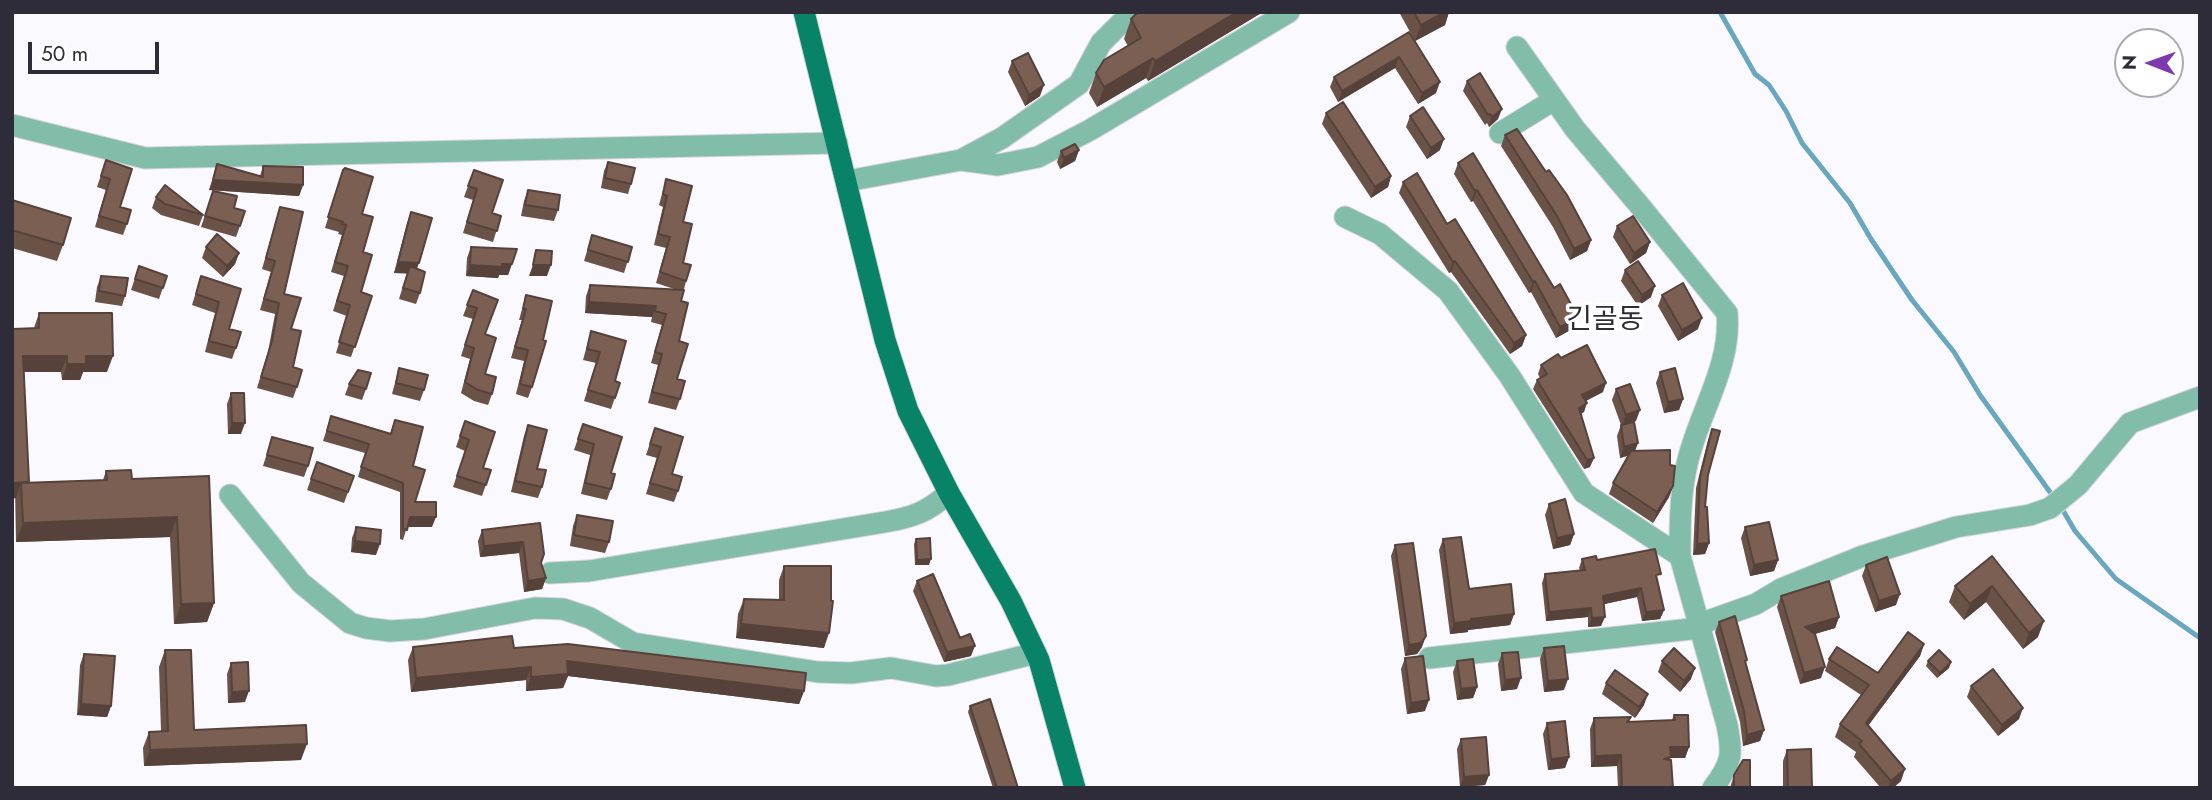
<!DOCTYPE html>
<html>
<head>
<meta charset="utf-8">
<style>
  body { margin:0 }
  #map { position:relative; width:2212px; height:800px; overflow:hidden; background:#faf9ff; font-family:Jost,sans-serif }
  canvas { display:block }
  .frame { position:absolute; inset:0; border:14px solid #2e2c38; pointer-events:none }
  .north { position:absolute; left:2114px; top:28px; width:70px; height:70px; box-sizing:border-box; background:#fff; border:2px solid #ababaf; border-radius:50%; rotate:271deg; font-size:19px; font-weight:700; line-height:28px; text-align:center; color:#2e2c38 }
  .north::after { content:''; display:block; margin:auto; width:24px; height:32px; background:#7d39ad; clip-path:polygon(50% 0,100% 100%,50% 72%,0 100%) }
  .scale { position:absolute; left:28px; top:42px; width:131px; height:32px; box-sizing:border-box; border:4px solid #2e2c38; border-top:0; padding-left:9px; font-size:21px; line-height:24px; white-space:nowrap; color:#2e2c38; -webkit-text-stroke:5px #fff; paint-order:stroke }
</style>
</head>
<body>
<div id="map">
<canvas width="2212" height="800"></canvas>
<div class="frame"></div>
<div class="north">N</div>
<div class="scale">50 m</div>
</div>
<script>
const ctx = document.querySelector('canvas').getContext('2d');
ctx.lineJoin = 'round';
function strokePath(path, color, width, dash) { ctx.strokeStyle = color; ctx.lineWidth = width; ctx.lineCap = dash ? 'butt' : 'round'; ctx.setLineDash(dash || []); ctx.stroke(path); }
function paint(path, color) { ctx.fillStyle = color; ctx.fill(path, 'evenodd'); }
function write(font, color, halo, rows, align = 'center') {
  ctx.font = font + ' Jost,"Noto Sans KR",sans-serif'; ctx.lineWidth = 7; ctx.setLineDash([]); ctx.textBaseline = 'middle'; ctx.strokeStyle = halo; ctx.fillStyle = color; for (const [text, x, y, turn = 0] of rows) {
    ctx.save(); ctx.translate(x, y); ctx.rotate((+turn || 0) * Math.PI / 180); ctx.textAlign = isNaN(turn) ? turn : align; if (halo) ctx.strokeText(text, 0, 0); ctx.fillText(text, 0, 0); ctx.restore();
  }
}
const stream = new Path2D(`
  M1720 12 1755 74 1769 85 1786 111 1802 143 1850 203 1871 239 1912 300 1954 352 1980 395 2055 499
  M2061 507 2075 531 2116 579 2200 638`);
const minor = new Path2D(`
  M1517 47 1575 129 1640 206 1727 313C1732 366 1698 414 1687 464 1680 494 1680 525 1680 556
  M12 125 145 158 837 143
  M1500 133 1554 100
  M961 160 998 165 1038 157 1090 130 1289 12
  M847 181 961 160 1002 138 1079 84 1101 43 1123 21 1139 12
  M1345 217 1380 234 1448 291 1509 375 1584 493 1680 556 1727 725C1733 754 1732 763 1713 788
  M230 495 301 583 350 623 366 628 390 631 424 629 535 608 563 609 590 618 633 643 818 672 851 673 891 668 936 676 948 675 1036 653
  M550 573 589 571 885 522C914 517 927 512 949 493
  M1429 658 1700 628 1708 621 1756 604 1781 589 1863 556 1956 527 2030 515 2050 508 2078 485 2130 423 2200 397`);
const major = new Path2D(`
  M804 12 885 340 908 411 949 493 1011 601 1039 660 1075 788`);
const wall = new Path2D(`
  M1138 12H1263L1148 81 1146 78 1097 107 1089 93 1096 73 1128 46 1124 39 1131 19Z
  M1399 12H1449L1445 25 1415 41Z
  M1409 32 1436 93 1418 104 1395 68 1338 102 1330 87 1334 77Z
  M1012 61 1040 96 1025 106 1008 72Z
  M1467 81 1498 119 1489 127 1487 123 1485 125 1463 91Z
  M1326 113 1391 176 1388 187 1371 198 1322 124Z
  M1410 116 1440 150 1427 159 1406 127Z
  M1505 135 1591 240 1587 251 1570 260 1553 227 1501 146Z
  M1079 150 1075 161 1060 169 1057 162 1061 151Z
  M106 160 120 207 127 224 123 235 95 227 106 190 97 187Z
  M608 162 631 184 628 194 601 188 604 171Z
  M1458 163 1578 317 1574 328 1556 338 1531 292 1529 293 1473 201 1471 202 1454 174Z
  M217 164 260 176 263 166 303 185 299 196 209 190Z
  M343 170 362 214 363 252 361 292 372 296 351 357 336 353 347 316 333 311 344 276 331 272 342 235 338 234 339 232 325 228Z
  M474 170 492 213 501 216 493 242 463 233 473 200 464 197Z
  M666 179 683 222V263L686 281 681 301 677 379 680 399 676 410 648 403 658 365 651 363 662 325 651 322 652 317 585 313 586 296 590 285 677 290 656 283 666 248 654 245 663 207 659 205Z
  M1403 182 1447 224 1526 335 1522 346 1510 354 1451 272 1449 273 1399 193Z
  M528 190 558 210 554 221 521 216 524 201Z
  M213 191 240 226 236 237 201 227Z
  M156 197 203 215 199 226 161 215 152 208Z
  M12 200 63 245 57 261 12 248Z
  M280 207 284 294 291 329 293 367 297 387 293 398 257 388 268 352 275 314 260 310 271 272 262 269Z
  M411 212 420 293 416 304 399 299 407 273H394L407 223Z
  M1617 226 1650 242 1646 253 1630 264 1613 237Z
  M592 235 632 247 624 273 584 261Z
  M206 247 239 253 235 264 223 277 202 258Z
  M471 247 517 249 508 275H499L498 278 466 276 467 258Z
  M139 266 167 276 159 299 131 290Z
  M1625 270 1651 297 1638 306 1621 281Z
  M101 276 125 296 122 306 95 302 97 287Z
  M201 276 241 289 229 329 236 348 232 359 205 352 215 313 192 305Z
  M473 290 485 334V374L492 394 488 405 474 401 461 393 470 359 461 356 473 319 463 316Z
  M526 295 532 387 528 398 516 394 524 361 511 358 522 320H519Z
  M1662 295 1698 329 1678 341 1658 306Z
  M39 313 107 372H83L80 380H62L61 372H24L29 483 103 480 106 471 132 479 209 476 214 603 207 622 174 624 170 537 16 542 12 329 34 328Z
  M591 331 615 381 620 383 611 409 584 401 596 363 583 360Z
  M1561 358 1603 392 1586 401 1584 412 1580 414 1590 467 1584 469 1533 389 1537 380 1540 378 1538 374 1541 365Z
  M399 368 424 390 420 401 392 394Z
  M1660 372 1683 399 1679 410 1664 413 1656 383Z
  M349 384 366 389 362 400 345 395Z
  M1616 389 1636 421 1629 423 1635 451 1670 465 1673 486 1669 497 1653 523 1609 494 1613 483 1629 455 1620 458 1617 436 1621 425 1612 400Z
  M231 393 241 434H228L227 404Z
  M331 416 390 434 395 420 413 466 415 502 432 527H407L403 540 400 539V492L358 477 365 453 323 441Z
  M465 421 483 468 491 470 482 496 453 487 465 451 456 447Z
  M583 424 611 473V489L607 500 581 494 590 455 574 450Z
  M528 425 537 469 542 487 538 498 511 492 524 436Z
  M655 428 678 491 674 502 646 494 657 458 646 455Z
  M1712 429 1705 507 1709 543 1705 554 1693 555 1696 488 1708 440Z
  M272 437 308 466 304 477 263 466Z
  M317 462 354 476 344 503 307 490Z
  M1549 504 1574 534 1570 545 1553 549 1545 515Z
  M577 515 609 542 605 553 570 546 573 526Z
  M540 523 541 563 546 578 542 589 524 592 519 553 480 557 478 541 482 530Z
  M356 527 376 555 351 552 352 538Z
  M1745 527 1778 560 1774 571 1750 576 1741 538Z
  M916 539 929 565H915L914 544Z
  M1443 539 1469 589 1514 614 1510 625 1468 630V632L1450 634 1439 550Z
  M1395 545 1422 647 1417 654 1405 656 1391 556Z
  M1992 556 2038 637 2023 649 1986 602 1964 620 1949 602 1955 586Z
  M1582 559 1597 560 1658 583 1664 610 1660 619 1642 621 1637 597 1604 604 1601 626 1588 627V617L1546 621 1542 583 1545 574 1580 570 1579 568Z
  M1866 565 1896 605 1875 612 1862 576Z
  M784 566 824 648 736 638 738 614 744 599 779 600V580Z
  M917 581 960 638 971 656 944 662 913 591Z
  M1781 596 1839 617 1835 628 1815 634 1821 678 1800 684 1777 607Z
  M1719 622 1746 665 1764 730 1760 741 1743 746 1740 722 1715 632Z
  M1924 644 1920 656 1868 726 1901 781 1893 788H1881L1854 757 1856 752 1835 737 1840 724 1861 695 1825 671 1829 659 1878 673Z
  M413 647 514 648 804 691 799 704 568 676 563 688 526 691V680L411 692 408 660Z
  M1544 648 1564 690 1544 692 1540 659Z
  M165 650 194 730 301 760 144 766 143 748 149 732 161 731 159 667Z
  M1502 653 1517 689 1501 691 1498 664Z
  M84 654 111 706 107 717 77 715 80 665Z
  M1405 658 1425 711 1407 714 1401 669Z
  M1457 661 1477 687 1473 698 1457 700 1453 672Z
  M1662 661 1691 679 1680 692 1658 672Z
  M1928 661 1949 668 1937 678 1926 666Z
  M231 663 245 702 228 703 227 674Z
  M1606 683 1644 705 1635 718 1602 694Z
  M1971 686 2019 719 1998 736 1967 697Z
  M970 706 1018 788H993L968 712Z
  M1674 715 1689 747 1685 758H1670L1673 788H1618L1617 766 1591 767 1590 729 1594 718 1631 717 1629 722 1672 720Z
  M1547 723 1569 757 1565 768 1548 770 1543 734Z
  M1461 739 1489 775 1485 785 1460 787 1457 749Z
  M1787 750 1812 788H1783V761Z
  M1734 775 1750 788H1730Z`);
const shadedWall = new Path2D(`
  M1237 12H1263L1148 81 1155 61Z
  M1444 12H1449L1445 25 1415 41 1421 25Z
  M1399 57 1395 68 1338 102 1342 91Z
  M1153 58 1146 78 1097 107 1104 87Z
  M1440 82 1436 93 1418 104 1422 93Z
  M1044 85 1040 96 1025 106 1029 95Z
  M1502 109 1498 119 1489 127 1492 117Z
  M1444 139 1440 150 1427 159 1431 148Z
  M1079 150 1075 161 1060 169 1064 158Z
  M1391 176 1388 187 1371 198 1375 187Z
  M213 180 303 185 299 196 209 190Z
  M1477 190 1473 201 1471 202 1475 191Z
  M1591 240 1587 251 1570 260 1574 249Z
  M1650 242 1646 253 1630 264 1634 253Z
  M239 253 235 264 223 277 227 266Z
  M1455 261 1451 272 1449 273 1453 262Z
  M398 262 419 263 415 274 394 273Z
  M502 264H512L508 275H499L498 278 466 276 470 265Z
  M533 265H551L547 276H529Z
  M1535 281 1531 292 1529 293 1533 282Z
  M1655 286 1651 297 1638 306 1642 295Z
  M589 302 656 306 652 317 585 313Z
  M1578 317 1574 328 1556 338 1560 327Z
  M1702 318 1698 329 1678 341 1682 330Z
  M1526 335 1522 346 1510 354 1514 343Z
  M23 356H67L61 372H17Z
  M86 356H113L107 372H83L80 380H62L67 364Z
  M1606 383 1603 392 1579 404 1582 395Z
  M1683 399 1679 410 1664 413 1668 402Z
  M1587 403 1584 412 1575 417 1579 408Z
  M1640 410 1636 421 1622 426 1626 415Z
  M232 423H245L241 434H228Z
  M1638 443 1634 454 1620 458 1624 447Z
  M1594 458 1590 467 1584 469 1587 460Z
  M29 482 21 483 16 498 12 499V483Z
  M1673 486 1669 497 1653 523 1657 512Z
  M177 517 170 537 16 542 23 523Z
  M410 517H436L432 527H407Z
  M1574 534 1570 545 1553 549 1557 538Z
  M355 541 380 544 376 555 351 552Z
  M523 542 519 553 480 557 484 546Z
  M1709 543 1705 554 1693 555 1697 544Z
  M931 559 929 565H915L917 560Z
  M1778 560 1774 571 1750 576 1754 565Z
  M546 578 542 589 524 592 528 581Z
  M1992 586 1986 602 1964 620 1970 604Z
  M1641 588 1637 597 1600 605 1603 596Z
  M1900 594 1896 605 1875 612 1879 601Z
  M214 603 207 622 174 624 181 604Z
  M1591 608 1588 617 1546 621 1549 612Z
  M1664 610 1660 619 1642 621 1646 612Z
  M1514 614 1510 625 1468 630V632L1450 634 1454 623 1471 619Z
  M1605 617 1601 626 1588 627 1592 618Z
  M1839 617 1835 628 1801 638 1805 627Z
  M2044 621 2038 637 2023 649 2029 633Z
  M741 624 829 633 824 648 736 638Z
  M1426 636 1422 647 1417 654 1405 656 1409 645Z
  M1924 644 1920 656 1861 735 1866 723Z
  M975 646 971 656 944 662 947 652Z
  M567 661 804 691 799 704 568 676 563 688 526 691 531 677Z
  M1951 662 1949 668 1937 678 1940 673Z
  M531 667 526 680 411 692 416 678Z
  M1825 667 1821 678 1800 684 1804 673Z
  M1695 668 1691 679 1680 692 1684 681Z
  M1521 678 1517 689 1501 691 1505 680Z
  M1568 679 1564 690 1544 692 1548 681Z
  M1477 687 1473 698 1457 700 1461 689Z
  M249 691 245 702 228 703 232 692Z
  M1648 694 1644 705 1635 718 1639 707Z
  M1429 700 1425 711 1407 714 1411 703Z
  M81 704 111 706 107 717 77 715Z
  M2023 708 2019 719 1998 736 2002 725Z
  M1764 730 1760 741 1743 746 1747 735Z
  M307 744 301 760 144 766 150 750Z
  M1670 747H1689L1685 758H1670L1667 768 1660 770Z
  M1621 755 1617 766 1591 767 1595 756Z
  M1569 757 1565 768 1548 770 1551 759Z
  M1905 769 1901 781 1893 788H1888L1891 781Z
  M1489 775 1485 785 1460 787 1464 777Z`);
const building = new Path2D(`
  M1138 12H1237L1155 61 1153 58 1104 87 1096 73 1104 60 1141 38 1131 19Z
  M1414 12H1444L1421 25Z
  M1409 32 1440 82 1422 93 1399 57 1342 91 1334 77Z
  M1028 53 1044 85 1029 95 1012 61Z
  M1480 73 1502 109 1492 117 1490 114 1488 115 1467 81Z
  M1343 102 1391 176 1375 187 1326 113Z
  M1423 107 1444 139 1431 148 1410 116Z
  M1517 129 1546 172 1549 170 1567 195 1591 240 1574 249 1557 216 1505 135Z
  M1075 144 1079 150 1064 158 1061 151Z
  M1473 153 1554 288 1560 284 1578 317 1560 327 1535 281 1533 282 1477 190 1475 191 1458 163Z
  M106 160 132 169 120 207 131 210 127 224 99 216 110 179 101 176Z
  M608 162 635 168 631 184 605 178Z
  M217 164 263 177V166L303 167V185L213 180Z
  M345 168 373 177 362 214 373 217 363 252 372 255 361 292 372 296 355 347 339 342 350 305 337 301 348 266 335 262 346 225 342 224 343 222 328 217 343 170Z
  M474 170 503 180 492 213 501 216 497 231 467 222 477 189 468 186Z
  M1417 173 1447 224 1455 219 1526 335 1514 343 1455 261 1453 262 1403 182Z
  M666 179 692 186 683 222 692 224 683 263 691 265 686 281 660 272 670 237 658 234 667 196 663 194Z
  M165 185 203 215 165 204 156 197Z
  M528 190 560 195 558 210 525 205Z
  M213 191 237 196 234 208 245 211 240 226 205 216Z
  M12 200 71 218 63 245 12 230Z
  M280 207 303 212 284 294 301 298 291 329 301 331 293 367 302 370 297 387 261 377 272 341 279 303 264 299 275 261 266 258Z
  M411 212 432 218 419 263 398 262Z
  M1633 216 1650 242 1634 253 1617 226Z
  M217 234 239 253 227 266 206 247Z
  M592 235 632 247 628 262 588 250Z
  M471 247 517 249 512 264H502V267L470 265Z
  M536 250 552 251 551 265H533Z
  M1638 261 1655 286 1642 295 1625 270Z
  M139 266 167 276 163 288 135 279Z
  M410 266 425 272 420 293 403 288Z
  M101 276 128 278 125 296 99 291Z
  M201 276 241 289 229 329 241 332 236 348 209 341 219 302 196 294Z
  M1683 283 1702 318 1682 330 1662 295Z
  M590 285 684 290 681 301 688 303 679 341 688 344 677 379 685 381 680 399 652 392 662 354 655 352 666 314 655 311 656 306 589 302Z
  M473 290 498 300 485 334 496 338 485 374 496 377 492 394 478 390 465 382 474 348 465 345 477 308 467 305Z
  M526 295 552 301 543 340 546 341 532 387 520 384 528 350 515 347 526 309H523Z
  M39 313H112L113 356H86V364H67V356H23L29 482 12 483V329L39 328Z
  M591 331 626 341 615 381 620 383 615 398 588 390 600 352 587 349Z
  M1587 345 1606 383 1582 395 1587 403 1579 408 1594 458 1587 460 1537 380 1547 374 1541 365 1558 354 1561 358Z
  M399 368 428 375 424 390 396 383Z
  M1675 368 1683 399 1668 402 1660 372Z
  M358 370 371 373 366 389 349 384Z
  M1630 384 1640 410 1626 415 1616 389Z
  M231 393H244L245 423H232Z
  M331 416 391 434 395 420 423 427 413 466 425 470 415 502H436V517H410L407 530 403 529V483L361 467 369 444 327 431Z
  M465 421 495 432 483 468 491 470 486 485 457 476 469 440 460 436Z
  M1634 422 1638 443 1624 447 1621 425Z
  M583 424 622 437 611 473 615 474 611 489 585 483 594 444 578 439Z
  M528 425 547 430 537 469 546 470 542 487 515 481Z
  M655 428 683 437 672 474 682 477 678 491 650 483 661 447 650 444Z
  M1712 429 1720 431 1708 475 1705 507H1707L1709 543 1697 544 1700 477Z
  M272 437 313 448 308 466 267 455Z
  M1670 450V465L1675 466 1673 486 1657 512 1613 483 1631 451Z
  M317 462 354 476 348 492 311 479Z
  M131 470 132 479 209 476 214 603 181 604 177 517 23 523 21 483 107 480 106 471Z
  M1565 499 1574 534 1557 538 1549 504Z
  M577 515 613 521 609 542 574 535Z
  M1769 522 1778 560 1754 565 1745 527Z
  M540 523 544 554 541 563 546 578 528 581 523 542 484 546 482 530Z
  M356 527 381 530 380 544 355 541Z
  M1461 537 1469 589 1511 584 1514 614 1471 619 1472 621 1454 623 1443 539Z
  M930 538 931 559 917 560 916 539Z
  M1413 543 1426 636 1421 643 1409 645 1395 545Z
  M1655 549 1661 574 1656 575 1664 610 1646 612 1641 588 1603 596 1605 617 1592 618 1591 608 1549 612 1545 574 1585 570 1582 559 1596 556 1597 560Z
  M1992 556 2044 621 2029 633 1992 586 1970 604 1955 586Z
  M1887 557 1900 594 1879 601 1866 565Z
  M784 566H831V601H833L829 633 741 624 744 599 784 600Z
  M933 574 960 638 970 634 975 646 947 652 917 581Z
  M1829 581 1839 617 1805 627 1815 634 1825 667 1804 673 1781 596Z
  M1735 616 1747 660 1745 661 1764 730 1747 735 1744 711 1719 622Z
  M1908 632 1924 644 1866 723 1905 769 1891 781 1859 744 1862 741 1840 724 1869 685 1829 659 1837 647 1878 673Z
  M512 636 514 648 568 644 806 673 804 691 567 661 568 674 531 677V667L416 678 413 647Z
  M1564 646 1568 679 1548 681 1544 648Z
  M1674 648 1695 668 1684 681 1662 661Z
  M165 650H191L194 730 306 725 307 744 150 750 149 732 168 731Z
  M1939 650 1951 662 1940 673 1928 661Z
  M1518 652 1521 678 1505 680 1502 653Z
  M84 654 115 656 111 706 81 704Z
  M1423 656 1429 700 1411 703 1405 658Z
  M1473 659 1477 687 1461 689 1457 661Z
  M248 662 249 691 232 692 231 663Z
  M1993 669 2023 708 2002 725 1971 686Z
  M1615 670 1648 694 1639 707 1606 683Z
  M990 699 1018 788H997L970 706Z
  M1674 715H1688L1689 747H1670L1671 757 1664 759 1671 760 1673 788H1622L1621 755 1595 756 1594 718 1631 717 1627 722 1675 720Z
  M1565 721 1569 757 1551 759 1547 723Z
  M1486 737 1489 775 1464 777 1461 739Z
  M1811 749 1812 788H1788L1787 750Z
  M1743 760H1750V788H1734V775Z`);
const quarterNames = [
  ["긴골동",1605,321]
];
strokePath(stream, '#69a7be', 5);
strokePath(minor, '#d5d4db', 23);
strokePath(major, '#d5d4db', 23);
strokePath(minor, '#81bda8', 21);
strokePath(major, '#088368', 21);
paint(wall, '#6a5247');
paint(shadedWall, '#56423a');
paint(building, '#7b5f53');
strokePath(building, '#56423a', 2);
write('28px', '#2e2c38', '#fff', quarterNames);
</script>
</body>
</html>
